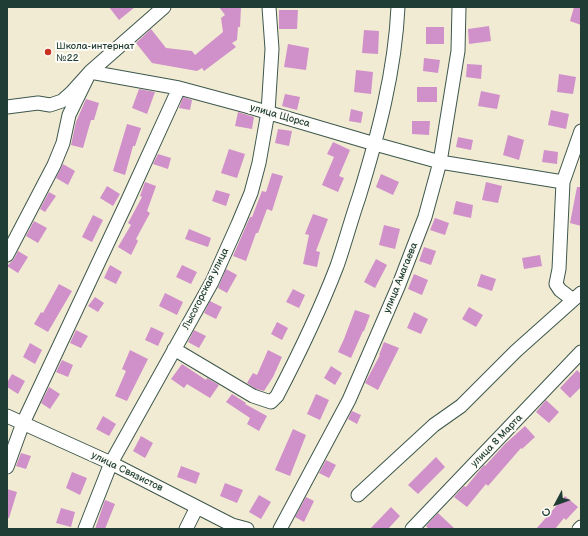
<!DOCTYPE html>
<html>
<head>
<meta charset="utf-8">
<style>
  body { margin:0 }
  #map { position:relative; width:588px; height:536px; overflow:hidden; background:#f1ebd3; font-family:"Balsamiq Sans",sans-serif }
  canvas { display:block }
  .frame { position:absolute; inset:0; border:8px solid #1f3d34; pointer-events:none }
  .north { position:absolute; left:536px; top:484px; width:40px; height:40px; -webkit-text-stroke:3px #fdfcf7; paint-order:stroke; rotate:229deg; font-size:11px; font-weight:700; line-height:16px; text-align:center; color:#1f3d34 }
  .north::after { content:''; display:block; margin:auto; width:14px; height:18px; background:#1f3d34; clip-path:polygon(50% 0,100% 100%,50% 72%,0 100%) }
</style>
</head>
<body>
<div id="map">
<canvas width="588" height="536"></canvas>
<div class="frame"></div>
<div class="north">С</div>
</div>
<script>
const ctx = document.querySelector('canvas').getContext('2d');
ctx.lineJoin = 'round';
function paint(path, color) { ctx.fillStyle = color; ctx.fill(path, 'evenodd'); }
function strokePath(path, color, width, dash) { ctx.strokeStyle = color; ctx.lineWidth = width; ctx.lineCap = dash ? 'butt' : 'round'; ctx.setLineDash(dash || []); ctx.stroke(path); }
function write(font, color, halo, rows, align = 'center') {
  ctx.font = font + ' "Balsamiq Sans",sans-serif'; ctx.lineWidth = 4; ctx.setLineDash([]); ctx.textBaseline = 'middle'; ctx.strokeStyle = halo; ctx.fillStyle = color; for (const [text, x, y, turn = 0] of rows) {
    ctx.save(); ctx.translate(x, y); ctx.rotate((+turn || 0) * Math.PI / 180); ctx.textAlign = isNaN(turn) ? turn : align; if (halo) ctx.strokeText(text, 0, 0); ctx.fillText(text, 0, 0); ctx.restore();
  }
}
const building = new Path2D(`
  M109 7H135L119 20Z
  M219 7H241L240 27H238L237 40 232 43 236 47 204 71 202 68 197 71 152 63 136 43 151 29 166 48 192 51 195 55 223 32 221 18 225 15Z
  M574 7H581V25L570 21Z
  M279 10H298L297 29H279Z
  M489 26 491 41 469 44 468 29Z
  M426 27H444V44H426Z
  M364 30 379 31 378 54 362 53Z
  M288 44 309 48 306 70 284 67Z
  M424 58 440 60 438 73 423 71Z
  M467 64 482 65 481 79 466 77Z
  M356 70 373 72 371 94 354 92Z
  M559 74 576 77 573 94 557 92Z
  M417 87H437V102H417Z
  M139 89 155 92 147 114 132 108Z
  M481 91 500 95 497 109 478 106Z
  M285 94 300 97 297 110 282 106Z
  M183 97 192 100 190 110 179 108Z
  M86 99 99 103 94 120H91L83 148 71 145 76 122Z
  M351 109 363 112 361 123 349 121Z
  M551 110 569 114 566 129 548 125Z
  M238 112 254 117 252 129 235 126Z
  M412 121H430L429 135 412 134Z
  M127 124 141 128 135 146H133L125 175 113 171Z
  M278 129 292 131 289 146 275 143Z
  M508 135 524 140 519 160 503 155Z
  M458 137 473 140 471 150 456 147Z
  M333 142 350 150 339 176 344 178 338 192 322 185 334 157 327 154Z
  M229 149 245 154 237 178 221 173Z
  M544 150 558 152 557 164 542 162Z
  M158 154 171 158 168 169 153 164Z
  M63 164 75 171 68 185 56 178Z
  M272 173 283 176 272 211 267 209 258 233H256L246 261 233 256 250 217H252L262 191 266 192Z
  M381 174 399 182 393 195 376 187Z
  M145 182 156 186 147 211 150 213 136 239 138 241 131 255 118 247 131 225 128 223 142 197 140 196Z
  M486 182 502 186 498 203 482 200Z
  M107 186 120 194 113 206 100 198Z
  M577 187H581V226L570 223Z
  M216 190 230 194 226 206 212 201Z
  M49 192 56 196 45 212 40 209Z
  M456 201 473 205 471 218 453 214Z
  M313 214 328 219 316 251 320 252 317 267 303 264 309 235 305 234Z
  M93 215 103 220 92 242 82 237Z
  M435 218 449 223 445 235 430 230Z
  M34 221 47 228 38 243 26 236Z
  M384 225 400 229 395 249 379 245Z
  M189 229 211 238 208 247 185 239Z
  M424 247 436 251 431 265 419 261Z
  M18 251 28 257 18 273 7 266 14 259Z
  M540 255 542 266 524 269 522 258Z
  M376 259 387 265 375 288 364 282Z
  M110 265 122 272 116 284 104 278Z
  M182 265 197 272 191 284 176 277Z
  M226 269 237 275 227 293 218 288Z
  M414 274 428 280 422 295 408 289Z
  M481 274 496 279 492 291 477 286Z
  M59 284 72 291 48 332 34 324 41 312 43 313Z
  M293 289 305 295 299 308 286 302Z
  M165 293 183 302 177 315 159 306Z
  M95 297 104 303 98 312 88 306Z
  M210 301 222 307 216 319 204 313Z
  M469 307 483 315 476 327 462 319Z
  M355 310 370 315 364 331H363L351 358 338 352 344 339Z
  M414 312 428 319 421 334 407 328Z
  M277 322 288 328 282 340 271 334Z
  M151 327 164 333 158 346 145 340Z
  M76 330 88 336 81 348 70 343Z
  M194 330 206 336 199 348 188 342Z
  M384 342 399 348 378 390 365 383 380 355H379Z
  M30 343 42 350 35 364 23 357Z
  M130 350 148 359 127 401 115 396 126 371 122 369Z
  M268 350 282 357 273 377 264 391 256 389 247 383 253 373 257 375Z
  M62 360 73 365 68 377 56 372Z
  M182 364 206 380 207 378 219 385 210 398 187 384 184 388 171 379Z
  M331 366 342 373 335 385 324 378Z
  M577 370 581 374V387L570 398 560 388Z
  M12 374 25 381 18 394 7 387V383Z
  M49 387 60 394 50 409 41 403Z
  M232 394 246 403 245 404 267 416 259 431 247 424 250 418 226 402Z
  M316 394 329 400 320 420 307 414Z
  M546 400 559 412 549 423 536 412Z
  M352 411 361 415 357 424 348 419Z
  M103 416 116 424 109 436 96 429Z
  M525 426 535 437 522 449 521 448 488 486 486 484 467 507 454 497 464 486 466 487 484 465 485 466 505 444Z
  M293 429 306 435 290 476 275 470Z
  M141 436 153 443 145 458 133 451Z
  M21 453 31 456 26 469 16 466Z
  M436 457 445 467 418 494 408 485Z
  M326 460 336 465 329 478 319 473Z
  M181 466 200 473 196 484 177 477Z
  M72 472 87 478 80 495 66 488Z
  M225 483 243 490 237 503 220 496Z
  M7 489 17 492 9 518H7Z
  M259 495 271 502 261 519 249 512Z
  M565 496 578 507 566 520 564 518 555 529H536Z
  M306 497 314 501 304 522 295 517Z
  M105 500 115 504 105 529H95Z
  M391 507 400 516 388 529H370Z
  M61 508 75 512 71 527 56 523Z
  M438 513 455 529H429L426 526Z`);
const minor = new Path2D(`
  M90 72 179 88 246 106 375 144 440 162 563 182
  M7 107 38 103 50 105 62 101 72 92 90 72 164 7
  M7 255 54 165 63 143 69 115 90 72
  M573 300 560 290 556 284 559 269 563 182 581 131
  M174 349 253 396 271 402 277 396C299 354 320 310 337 266 345 243 351 220 359 197 378 135 395 72 398 7
  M7 416 111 463 232 525 247 529
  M7 467 23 423 126 204 179 88
  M358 495 434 425 461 406 516 351 581 293
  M85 529 111 463 212 282 238 224 251 193 259 163 268 112 272 49 269 7
  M186 529 197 507
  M280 529 349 400 398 287 425 217 440 162 458 51 459 7
  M412 529 581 352
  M579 529 581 527`);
const markers = [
  [48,52,4,"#c8321e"]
];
const poiNames = [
  ["Школа-интернат",56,46],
  ["№22",56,58]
];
const streetNames = [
  ["улица Щорса",280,116,16],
  ["улица Амагаева",401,278,-68],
  ["Лысогорская улица",206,289,-63],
  ["улица 8 Марта",497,441,-46],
  ["улица Связистов",127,472,26]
];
paint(building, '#d090c9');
strokePath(minor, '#3e574c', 15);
strokePath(minor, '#fff', 13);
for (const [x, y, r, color] of markers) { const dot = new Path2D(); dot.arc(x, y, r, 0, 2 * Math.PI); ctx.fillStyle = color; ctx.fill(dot); strokePath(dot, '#fdfcf7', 1.5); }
write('10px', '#1f3d34', '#fdfcf7', poiNames, 'left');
write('10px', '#1f3d34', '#fdfcf7', streetNames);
</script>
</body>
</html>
